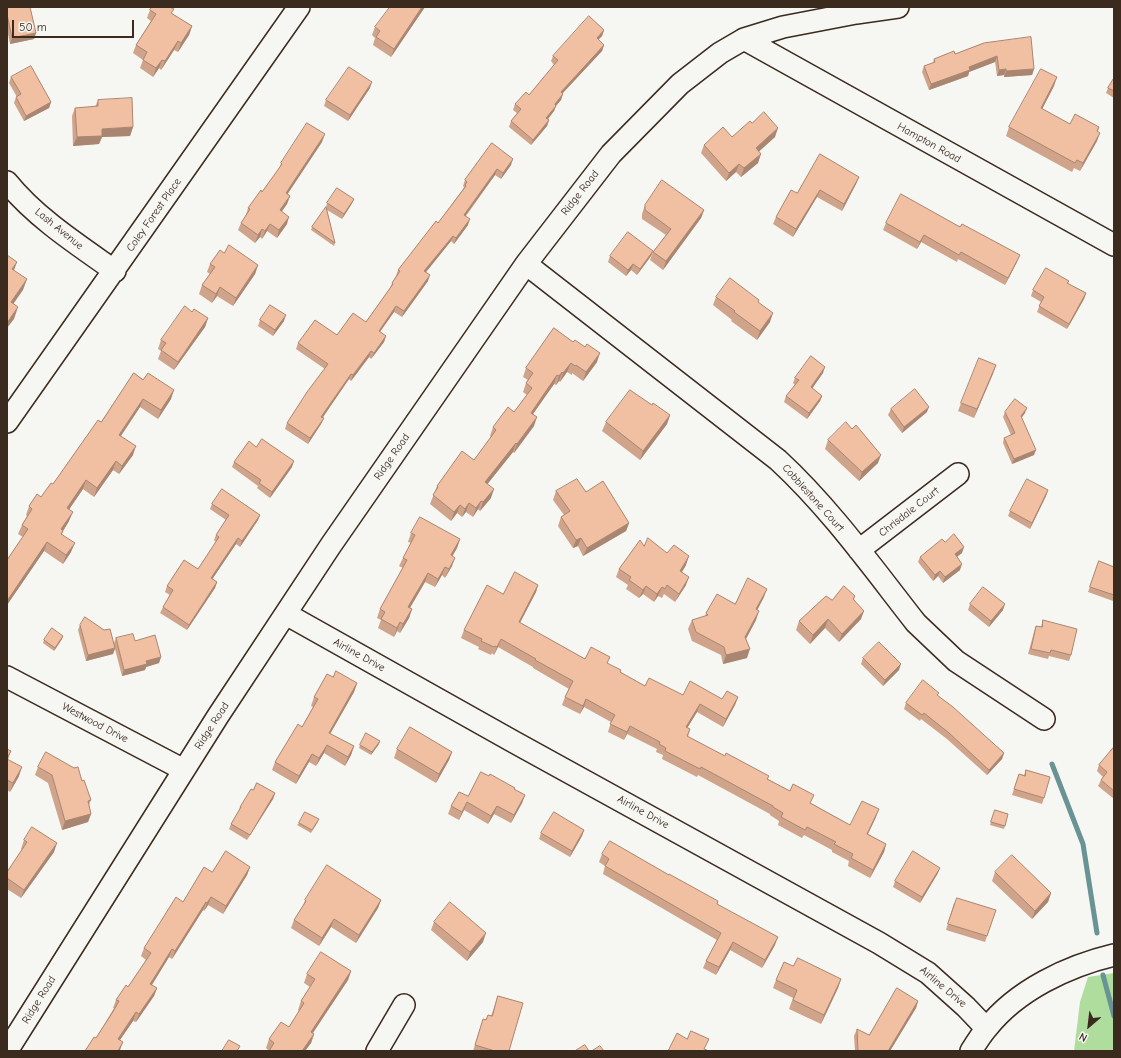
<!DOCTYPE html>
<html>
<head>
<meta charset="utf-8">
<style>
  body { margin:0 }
  #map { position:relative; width:1121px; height:1058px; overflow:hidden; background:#f6f6f2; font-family:"Comic Neue",sans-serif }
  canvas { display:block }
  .frame { position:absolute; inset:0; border:8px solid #3b2a1e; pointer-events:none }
  .north { position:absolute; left:1069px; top:1006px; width:40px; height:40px; -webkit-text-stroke:3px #f6f6f2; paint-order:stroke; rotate:208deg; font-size:11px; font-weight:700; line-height:16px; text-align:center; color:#3b2a1e }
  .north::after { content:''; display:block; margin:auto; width:14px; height:18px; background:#3b2a1e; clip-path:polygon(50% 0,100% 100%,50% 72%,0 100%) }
  .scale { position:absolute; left:12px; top:20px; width:122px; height:18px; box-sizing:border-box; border:2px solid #3b2a1e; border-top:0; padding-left:5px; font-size:12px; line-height:14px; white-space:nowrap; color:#3b2a1e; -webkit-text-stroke:3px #f6f6f2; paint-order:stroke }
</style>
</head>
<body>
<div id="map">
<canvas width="1121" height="1058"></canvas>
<div class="frame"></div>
<div class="north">N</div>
<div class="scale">50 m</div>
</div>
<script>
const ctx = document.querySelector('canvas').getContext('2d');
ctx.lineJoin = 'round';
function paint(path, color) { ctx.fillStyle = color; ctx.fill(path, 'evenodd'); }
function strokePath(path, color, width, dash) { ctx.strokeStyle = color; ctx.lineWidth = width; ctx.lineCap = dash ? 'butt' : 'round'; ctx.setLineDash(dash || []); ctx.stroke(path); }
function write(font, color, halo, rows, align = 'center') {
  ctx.font = font + ' "Comic Neue",sans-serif'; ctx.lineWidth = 4; ctx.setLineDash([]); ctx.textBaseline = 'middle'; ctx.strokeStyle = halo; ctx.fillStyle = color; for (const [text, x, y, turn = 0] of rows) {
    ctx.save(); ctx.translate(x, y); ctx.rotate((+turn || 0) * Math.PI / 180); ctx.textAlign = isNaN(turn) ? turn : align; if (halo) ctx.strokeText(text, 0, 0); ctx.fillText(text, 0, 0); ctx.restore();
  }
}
const green = new Path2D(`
  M1114 973V1051H1074L1080 1002 1088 977Z`);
const stream = new Path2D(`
  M1052 764 1083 844 1097 933
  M1103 975 1114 1016`);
const minor = new Path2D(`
  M744 39 1114 245
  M7 182C35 217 78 245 115 271
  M526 264 778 460C830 508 872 567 916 623L956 661 1044 719
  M7 422 299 7
  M859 550 958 474
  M286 614 514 742 879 943 928 973 966 1007 986 1028
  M7 677 184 770
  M7 1051 218 716 331 545 526 264 611 154 680 84 720 53 744 39 783 27 856 13 898 7
  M377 1051 404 1005
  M971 1051C976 1043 981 1035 987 1028 1017 990 1068 966 1114 955`);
const wall = new Path2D(`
  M7 7 36 33 34 39 10 44 7 29Z
  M425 7 391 57 373 45 375 38 372 35 375 27Z
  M150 10 172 14 192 26 189 35 178 52 174 50 161 70 159 68 153 77 140 68 143 60 133 53 136 45 151 21 147 18Z
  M604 30 602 36 598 40 604 45 602 51 562 94 561 100 556 106 554 111 548 119 549 120 547 126 531 145 509 127 511 121 517 113 513 110 515 104 529 95 554 65 551 61 553 56Z
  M984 43 1034 69 1032 75 1004 77V75L997 76 995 62 969 72 968 76 929 90 922 72 924 66 933 63 934 59 955 54Z
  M11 77 51 102 49 108 24 121 14 103 16 97H17L9 83Z
  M1114 78V98L1106 93 1108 88Z
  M1054 86 1042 109 1070 124 1099 127 1098 131 1097 141 1080 171 1074 168 1072 172 1006 136 1009 127Z
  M370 88 348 121 324 106 326 100Z
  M98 100 133 127 130 136 102 137 99 144 73 146 72 116 75 108 95 107Z
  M752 123 775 137 759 151 758 163 741 177 736 172 726 181 701 153 704 145 732 137Z
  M322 142 287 194 290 196 287 204 282 211 287 224 277 238 267 231 262 239 260 237 255 243 238 230 241 223 246 215 248 208 262 192 279 169 281 163Z
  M492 143 511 165 501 179 495 175 466 216 468 225 454 244 451 241 426 272 428 281 402 317 394 312 380 332 386 336 384 342 371 359 369 357 351 381 349 379 322 418H324L321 424 308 444 285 429 287 423 325 369 296 349 298 343 337 335 366 322 390 288 392 283 396 276 398 270 438 223 463 189 464 187 463 186 465 180Z
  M859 177 856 184 842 211 817 197 793 237 773 224 776 217 797 193Z
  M354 199 351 205 342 219 327 210 335 243 334 246 311 230 312 227 326 208 327 203Z
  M645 205 704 210 701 218 663 270 650 260 653 252 666 235 642 219V214Z
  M886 223 1017 262 1005 285 958 259 957 262 921 242 917 249 883 230Z
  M653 251 651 256 637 275 631 270 626 276 608 262 610 256Z
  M224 253 258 265 255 274 233 306 217 296 212 303 199 294 202 285 210 274 207 272 210 264Z
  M1069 281 1068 284 1086 293 1084 299 1067 329 1037 312 1041 302 1031 296 1033 290Z
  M716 297 759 300 758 302 770 322 757 340 731 321 732 320 713 305Z
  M192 312 208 318 205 327 174 370 158 359 161 351 158 349 161 340Z
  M260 320 284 321 273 336 258 326Z
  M554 328 597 362 583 381 572 373V375L567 372 560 382 559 381 556 385 554 384 533 414 534 426 514 453 513 452 487 484 491 498 480 511 478 509 473 517 466 512 462 517 457 513 451 521 430 504 437 486 474 460 491 437 490 436 493 427 514 412 527 395 523 392 526 383 528 380 523 377 526 368Z
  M996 365 974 418 958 411 961 403Z
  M134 373 171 399 158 419 140 407 121 436 133 455 119 474 113 470 94 497 83 489 69 509V521L63 531 61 534 71 552 63 564 44 551 7 605V560L23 537 18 534 22 525 27 516 26 515 29 506 41 497 53 484 101 422Z
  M823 373 812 388 822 396 820 401 807 419 784 402 786 396 795 385 793 383 795 378Z
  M652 405 670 415 667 424 640 460 602 431 606 422Z
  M891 409 927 412 902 433 888 415Z
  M1005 412 1025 413 1021 418 1034 455 1012 464 1003 443 1004 438 1011 435 1003 417Z
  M852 429 878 463 859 481 825 449 828 440Z
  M234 462 292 467 270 498 257 488 258 486 232 467Z
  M1048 490 1046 496 1030 529 1008 516 1010 511Z
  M556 491 586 492 629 523 626 531 583 556 578 546 573 548 558 526 561 517 564 515 553 500Z
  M212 504 260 515 258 520 240 547 236 544 212 579 217 582 215 588 187 630 160 613 163 607 170 595 165 592 167 586 198 569 216 542 214 540 216 535 226 520 210 509Z
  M411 533 460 539 457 548 452 556V566L445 578 442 575 435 587 425 582 410 608 412 609 409 618 400 633 397 631 394 637 378 628 381 620 377 618 380 609 403 568 399 566 403 558 411 543 408 542Z
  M945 542 962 553 957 556 960 570 943 583 938 576 933 581 918 562 920 557Z
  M644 546 667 553 686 565 682 572 686 585 675 602 664 594 662 598 658 596 654 602 643 594 639 598 626 589 628 585 616 577 619 569Z
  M1099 561 1114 567V598L1113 601 1088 592Z
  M538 585 536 592 520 623 585 659 608 664 620 672 645 686 683 695 722 699 738 697 735 705 723 727 697 712 687 728 690 729 688 737 768 779 850 825 876 817 868 834 886 844 884 852 870 878 848 866 849 861 832 852V850L804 835 802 838 778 825 779 821 770 815V814L698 775 697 777 662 759 663 755 656 752 657 749 627 734 624 740 608 732 611 722 584 707 580 714 562 705 565 697 569 689 533 668V667L498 647 494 655 492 653 491 655 478 649 479 647 461 638 464 630 503 594Z
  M855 596 854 600 861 619 839 642 825 628 810 644 796 630 799 621 832 600Z
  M764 597 757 610 756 620 746 639 747 658 723 664 721 655 692 641 688 629 692 620 705 616 706 613 735 604Z
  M970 604 1003 610 989 627 968 610Z
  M1043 620 1071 655 1069 661 1049 656 1048 659 1028 654 1034 632 1036 626 1041 627Z
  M80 625 114 643 116 638 135 641 161 657 159 663 146 667 145 670 122 676 115 649 113 654 86 661 78 630Z
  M63 636 62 639 54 651 43 643 44 640Z
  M863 658 899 670 883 686 861 664Z
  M333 677 357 683 354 692 330 734 354 746 351 755 345 766 324 753 316 766 309 762 296 784 272 770 275 762 302 727 313 707 311 706 314 697Z
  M938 696 1004 753 1002 759 987 775 947 739 921 719 920 721 904 709 906 703Z
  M379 744 371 755 359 748 360 745Z
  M1114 747V799L1098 786 1101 780 1103 777 1097 771 1099 765Z
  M7 749 11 751 8 760 19 776 10 792 7 790Z
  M397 749 452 752 449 760 436 783 394 758Z
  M38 767 82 781 91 800 89 805 91 814 88 822 62 830 48 783 35 775Z
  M1026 770 1044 798 1042 804 1012 795 1019 774 1024 775Z
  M253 790 275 793 273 799 247 840 229 829 231 824 238 812 240 807Z
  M514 790 525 795 522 803 511 823 494 814 488 824 464 810 459 820 448 814 451 806 468 796Z
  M995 810 1008 814 1004 829 990 825Z
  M318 822 311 833 297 825 299 823Z
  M584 830 582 836 570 857 539 839 541 833Z
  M24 840 54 852 21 898 7 889V872L22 850 21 849Z
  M602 854 717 904 775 945 762 968 730 950 716 975 703 968 706 961 717 940 603 874 605 866 599 862Z
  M250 867 247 875 223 914 208 905 204 911 203 910 172 959 169 957 152 985 157 988 154 996 136 1022 133 1021 120 1040V1050L96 1038 114 1008H113L116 1000 128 987 146 960 141 956 144 948 183 902 212 872Z
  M995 872 1051 893 1048 902 1032 919 992 881Z
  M938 873 920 903 893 887 895 881Z
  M305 900H381L378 908 356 943 331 927 319 946 291 928 294 920 303 906Z
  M954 903 996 910 985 942 946 930Z
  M434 922 483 942 467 961 431 930Z
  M793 966 841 979 838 988 821 1024 789 1009 793 998 773 988 776 980Z
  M351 971 348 980 313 1033 314 1034 311 1043 305 1051H269L266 1048 269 1039 289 1027 299 1011 298 1010 301 1001 310 987 304 983 307 974Z
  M498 996 509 1051H473L483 1019 486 1020 488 1015 491 1016Z
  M918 1001 916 1008 890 1051H855L854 1036 857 1029 869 1035Z`);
const shadedWall = new Path2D(`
  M422 7H425L391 57 394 49Z
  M192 26 189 35 178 52 181 43Z
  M604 30 602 36 594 44 597 38Z
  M36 33 34 39 10 44 12 38Z
  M178 41 174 50 161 70 165 61Z
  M604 45 602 51 558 98 561 92Z
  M997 56 995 62 969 72 968 76 929 90 931 84 969 67Z
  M162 60 159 68 153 77 156 68Z
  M1006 69 1004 75 997 76 999 70Z
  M1034 69 1032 75 1004 77 1006 71Z
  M1057 77 1054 86 1038 117 1041 108Z
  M372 82 370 88 348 121 350 115Z
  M563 94 561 100 552 110 555 104Z
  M51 102 49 108 24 121 26 116Z
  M556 106 554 111 544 124 546 118Z
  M549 120 547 126 531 145 533 140Z
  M133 127 130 136 102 137 99 144 73 146 77 137 102 129Z
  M778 128 775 137 753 157 756 148Z
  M1100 133 1097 141 1080 171 1083 163Z
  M325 134 322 142 283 201 286 193Z
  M761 154 758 163 741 177 744 168Z
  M513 159 511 165 501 179 503 173Z
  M739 164 736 172 726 181 729 173Z
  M497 169 495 175 462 220 464 215Z
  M859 177 856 184 842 211 844 204Z
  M820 190 817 197 793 237 796 229Z
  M290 196 287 204 277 218 280 210Z
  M354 199 351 205 342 219 344 214Z
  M704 210 701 218 663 270 666 261Z
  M289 217 287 224 277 238 279 230Z
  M470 219 468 225 454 244 456 238Z
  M270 224 267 231 262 239 265 231Z
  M262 229 260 237 255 243 258 235Z
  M924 235 921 242 917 249 920 242Z
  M453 236 451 241 422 277 424 271Z
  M653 251 651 256 637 275 640 269Z
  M1020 255 1017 262 1005 285 1008 278Z
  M17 262 13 273 12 269Z
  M633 264 631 270 626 276 628 270Z
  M258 265 255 274 233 306 236 298Z
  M430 275 428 281 402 317 404 311Z
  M27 279 23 290 7 313 11 302Z
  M220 287 217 296 212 303 216 294Z
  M1086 293 1084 299 1067 329 1069 324Z
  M396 306 394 312 376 337 379 331Z
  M18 307 14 319 7 328V323Z
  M773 313 770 322 757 340 760 331Z
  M286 315 284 321 273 336 275 330Z
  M208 318 205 327 174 370 178 362Z
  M386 336 384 342 371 359 374 353Z
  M371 351 369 357 351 381 353 375Z
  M600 353 597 362 583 381 586 372Z
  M571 363 567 372 560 382 563 373Z
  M996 365 993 374 974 418 977 409Z
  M825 367 823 373 809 393 811 387Z
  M562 372 559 381 556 385 559 376Z
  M351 374 349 379 319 423 321 417Z
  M557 375 554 384 528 421 531 413Z
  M174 390 171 399 158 419 161 410Z
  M822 396 820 401 807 419 809 413Z
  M143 399 140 407 116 443 119 435Z
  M929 407 927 412 902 433 904 427Z
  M1027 408 1025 413 1019 421 1021 416Z
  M670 415 667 424 640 460 643 451Z
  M537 417 534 426 514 453 517 444Z
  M324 418 321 424 308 444 310 438Z
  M516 443 513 452 482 491 485 482Z
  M136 446 133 455 119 474 122 466Z
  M1036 450 1034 455 1012 464 1014 459Z
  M881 455 878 463 859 481 862 472Z
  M116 461 113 470 94 497 97 488Z
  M294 461 292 467 270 498 272 492Z
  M86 480 83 489 64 517 67 508Z
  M494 489 491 498 480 511 483 502Z
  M1048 490 1046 496 1030 529 1032 523Z
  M481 501 478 509 473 517 476 508Z
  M469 503 466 512 462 517 465 509Z
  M460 505 457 513 451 521 454 512Z
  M73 512 69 521 63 531 60 539 61 529Z
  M260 515 258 520 240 547 242 541Z
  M629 523 626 531 583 556 587 548Z
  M238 538 236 544 209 584 211 578Z
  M581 538 578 546 573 548 576 540Z
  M460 539 457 548 448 564 451 555Z
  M47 542 44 551 7 605V601Z
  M75 543 71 552 63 564 66 555Z
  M964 547 962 553 953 560 955 554Z
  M689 556 686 565 677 580 680 571Z
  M455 558 452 566 445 578 449 569Z
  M962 564 960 570 943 583 945 577Z
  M445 567 442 575 435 587 438 579Z
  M940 571 938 576 933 581 935 575Z
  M428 573 425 582 405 616 408 607Z
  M689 577 686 585 675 602 679 594Z
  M217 582 215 588 187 630 189 625Z
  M538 585 536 592 516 630 519 622Z
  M646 586 643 594 639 598 643 590Z
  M662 587 658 596 654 602 657 594Z
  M767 589 764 597 753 618 756 609Z
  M1005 604 1003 610 989 627 991 621Z
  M412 609 409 618 400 633 403 624Z
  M759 611 756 620 742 646 745 637Z
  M864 611 861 619 839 642 842 634Z
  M828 619 825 628 810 644 813 635Z
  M400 622 397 631 394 637 397 628Z
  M63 636 62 639 54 651 55 648Z
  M501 639 498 647 494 655 497 647Z
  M115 648 113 654 86 661 88 655Z
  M750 649 747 658 723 664 726 655Z
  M161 657 159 663 146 667 145 670 122 676 124 670 146 661Z
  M901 664 899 670 883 686 885 680Z
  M357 683 354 692 326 741 329 733Z
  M738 697 735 705 723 727 726 719Z
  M586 699 584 707 580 714 583 706Z
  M700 704 697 712 683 735 686 727Z
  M630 726 627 734 624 740 627 732Z
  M380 741 379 744 371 755 372 752Z
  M327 745 324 753 316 766 319 758Z
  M354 746 351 755 345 766 348 757Z
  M452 752 449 760 436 783 439 774Z
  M1004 753 1002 759 987 775 989 770Z
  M312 754 309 762 296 784 299 776Z
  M22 767 19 776 10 792 13 783Z
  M275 793 273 799 247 840 250 835Z
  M525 795 522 803 511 823 514 815Z
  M467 802 464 810 459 820 462 812Z
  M497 806 494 814 488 824 491 816Z
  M879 809 876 817 864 842 867 834Z
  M91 814 88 822 62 830 65 821Z
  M584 830 582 836 570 857 572 851Z
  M57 843 54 852 21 898 24 890Z
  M886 844 884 852 870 878 873 870Z
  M250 867 247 875 223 914 226 906Z
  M940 868 938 873 920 903 922 897Z
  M1051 893 1048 902 1032 919 1035 911Z
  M211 897 208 905 204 911 207 903Z
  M381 900 378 908 356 943 359 935Z
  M206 902 203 910 172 959 175 951Z
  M334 919 331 927 319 946 322 938Z
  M486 933 483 942 467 961 470 952Z
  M778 937 775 945 762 968 765 960Z
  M733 942 730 950 716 975 719 967Z
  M172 949 169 957 151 986 150 984Z
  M351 971 348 980 308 1040 311 1032Z
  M841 979 838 988 821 1024 824 1015Z
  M157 988 154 996 136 1022 139 1014Z
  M918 1001 916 1008 890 1051H888Z
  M136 1012 133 1021 115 1047 118 1039Z
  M314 1034 311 1043 305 1051H302Z
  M123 1042 120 1050V1051H118Z`);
const building = new Path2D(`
  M7 7H30L36 33 12 38 7 14Z
  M152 7H170L174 9 171 13 192 26 181 43 178 41 165 61 162 60 156 68 143 60 147 52 136 45 156 14 150 10Z
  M390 7H422L394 49 376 37 380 31 375 27Z
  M589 16 604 30 597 38 604 45 561 92 563 94 555 104 556 106 546 118 549 120 533 140 511 121 521 109 515 104 526 92 529 95 558 60 553 56Z
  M1031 37 1034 69 1006 71V69L999 70 997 56 969 67 970 70 931 84 924 66 935 62 934 59 954 51 955 54 984 43Z
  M31 66 51 102 26 116 16 97 21 94 11 77Z
  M349 67 372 82 350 115 326 100Z
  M1041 69 1057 77 1041 108 1070 124 1075 114 1099 127 1097 131 1100 133 1083 163 1077 160 1075 163 1009 127Z
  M1114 78V91L1108 88Z
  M132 98 133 127 102 129V136L77 137 75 108 98 106V100Z
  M764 112 778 128 756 148 761 154 744 168 739 164 729 173 704 145 723 127 732 137 750 121 752 123Z
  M307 123 325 134 286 193 290 196 280 210 289 217 279 230 270 224 265 231 262 229 258 235 241 223 250 209 248 208 261 190 262 192 282 164 281 163Z
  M492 143 513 159 503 173 497 169 464 215 470 219 456 238 453 236 424 271 430 275 404 311 396 306 379 331 386 336 374 353 371 351 353 375 351 374 321 417 324 418 310 438 287 423 307 392 328 364 298 343 315 320 337 335 353 313 366 322 393 284 392 283 400 271 398 270 436 221 438 223 466 186 465 185 467 182 465 180Z
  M820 154 859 177 844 204 820 190 796 229 776 217 791 190 797 193Z
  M662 180 704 210 666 261 653 252 671 229 645 210V205Z
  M337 188 354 199 344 214 327 203Z
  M901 194 960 227 962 224 1020 255 1008 278 961 252 959 255 924 235 920 242 886 223Z
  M326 207 335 243 312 227Z
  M628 232 653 251 640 269 633 264 628 270 610 256Z
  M229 245 258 265 236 298 220 287 216 294 202 285 215 267 210 264 220 250 224 253Z
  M7 255 17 262 12 269 27 279 11 302 18 307 7 323Z
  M1046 268 1069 281 1067 283 1086 293 1069 324 1039 306 1044 297 1033 290Z
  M730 278 759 300 758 302 773 313 760 331 734 312 735 311 716 297Z
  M270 305 286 315 275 330 260 320Z
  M185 306 192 312 194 309 208 318 178 362 161 350 166 343 161 340Z
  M554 328 573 342 575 340 585 347 587 344 600 353 586 372 576 365 575 366 571 363 563 373 562 372 559 376 557 375 531 413 537 417 517 444 516 443 485 482 494 489 483 502 481 501 476 508 469 503 465 509 460 505 454 512 433 495 438 487 437 486 462 451 474 460 496 430 493 427 508 407 514 412 532 388 526 383 533 373 526 368Z
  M811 356 825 367 811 387 822 396 809 413 786 396 799 380 795 378Z
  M979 358 996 365 977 409 961 403Z
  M134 373 143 380 148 373 174 390 161 410 143 399 119 435 136 446 122 466 116 461 97 488 86 480 67 508 73 512 61 529 63 531 61 534 75 543 66 555 47 542 7 601V560L28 529 22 525 32 509 29 506 37 494 41 497 51 483 53 484 98 420 101 422Z
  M915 389 929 407 904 427 891 409Z
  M630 390 652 405 653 403 670 415 643 451 606 422Z
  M1015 399 1027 408 1021 416 1036 450 1014 459 1004 438 1015 433 1005 412Z
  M846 422 852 429 856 425 881 455 862 472 828 440Z
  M262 439 294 461 272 492 259 483 261 480 234 462 249 441 256 447Z
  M577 479 586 492 603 481 629 523 587 548 581 538 576 540 561 517 570 511 556 491Z
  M1027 479 1048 490 1032 523 1010 511Z
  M222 489 260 515 242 541 238 538 211 578 217 582 189 625 163 607 173 590 167 586 184 560 198 569 219 537 216 535 229 515 212 504Z
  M420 517 460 539 451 555 455 558 449 569 445 567 438 579 428 573 408 607 412 609 403 624 400 622 397 628 381 619 385 612 380 609 407 560 403 558 415 535 411 533Z
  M954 534 964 547 955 554 962 564 945 577 940 571 935 575 920 557 942 539 945 542Z
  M648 538 667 553 674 545 689 556 680 571 689 577 679 594 667 585 665 589 662 587 657 594 646 586 643 590 629 580 631 577 619 569 640 540 644 546Z
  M1099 561 1114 567V595L1090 587Z
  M515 572 538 585 519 622 585 659 591 647 610 657 607 663 621 670 620 672 645 686 649 678 683 695 690 681 722 699 727 691 738 697 726 719 700 704 686 727 690 729 687 736 725 756 726 753 769 776 767 779 790 791 793 784 814 795 810 803 850 825 862 801 879 809 867 834 886 844 873 870 851 858 853 854 834 844 836 842 807 827 805 830 781 817 783 813 773 807V806L701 767 700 769 665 751 666 748 659 744 660 742 630 726 627 732 610 724 615 715 586 699 583 706 565 697 573 681 535 660 536 659 501 639 497 647 495 646 494 647 481 641 482 639 464 630 487 585 503 594Z
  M748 578 767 589 756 609 759 611 745 637 750 649 726 655 724 647 696 632 692 620 708 615 706 613 717 594 735 604Z
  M844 586 855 596 853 599 864 611 842 634 828 619 813 635 799 621 826 596 832 600Z
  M983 587 1005 604 991 621 970 604Z
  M85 617 104 630 110 629 115 648 88 655 80 625Z
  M1043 620 1077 629 1071 655 1051 650 1050 653 1031 649 1036 626 1042 627Z
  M52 628 63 636 55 648 44 640Z
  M133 634 135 641 155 635 161 657 146 661 147 664 124 670 116 638Z
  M879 642 901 664 885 680 863 658Z
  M336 671 357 683 329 733 354 746 348 757 327 745 319 758 312 754 299 776 275 762 298 724 302 727 318 699 314 697 327 674 333 677Z
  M923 680 939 693 937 695 953 707 1004 753 989 770 949 733 924 713 922 715 906 703Z
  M410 727 452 752 439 774 397 749Z
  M366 733 380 741 372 752 360 745Z
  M1114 747V791L1101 780 1107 772 1099 765Z
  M7 749 11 751 7 758Z
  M46 752 74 768 78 767 82 781 84 780 91 800 88 801 91 814 65 821 52 775 38 767Z
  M7 759 22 767 13 783 7 780Z
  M1026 770 1050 777 1044 798 1014 789 1019 774 1025 776Z
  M481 772 489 776 490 774 515 788 514 789 525 795 514 815 497 806 491 816 467 802 462 812 451 806 459 792 468 796Z
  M257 783 275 793 250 835 231 824 241 807H240L251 789 253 790Z
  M995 810 1008 814 1005 826 991 822Z
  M305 812 319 819 312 830 299 823Z
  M554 812 584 830 572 851 541 833Z
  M32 827 57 843 24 890 7 878V872L27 842 24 840Z
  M610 841 669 875V874L718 901 717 904 778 937 765 960 733 942 719 967 706 961 721 933 605 866 609 859 602 854Z
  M226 851 250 867 226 906 211 897 207 903 206 902 175 951 172 949 154 978 150 984 157 988 139 1014 136 1012 118 1039 123 1042 118 1051H85L94 1037 96 1038 114 1010 119 1001 116 1000 126 985 128 987 151 953 144 948 176 897 183 902 204 867 212 872Z
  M913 851 940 868 922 897 895 881Z
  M1012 855 1051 893 1035 911 995 872Z
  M327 865 381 900 359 935 334 919 322 938 294 920 306 901 305 900Z
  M957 898 996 910 987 936 948 924Z
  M450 902 486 933 470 952 434 922Z
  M321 952 351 971 311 1032 314 1034 302 1051H269L274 1043 269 1039 281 1022 289 1027 304 1003 301 1001 315 979 307 974Z
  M798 958 841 979 824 1015 793 1000 797 990 776 980 784 962 793 966Z
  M897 988 918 1001 888 1051H858L857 1029 869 1035Z
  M498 996 523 1003 509 1051H495L475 1045 483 1019 486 1020 488 1015 492 1016Z
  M691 1031 709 1039 704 1049 709 1051H668L677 1033 687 1039Z
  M229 1040 240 1046 237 1051H222Z
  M585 1045 589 1051H575Z
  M600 1046 604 1051H592Z`);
const streetNames = [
  ["Hampton Road",929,143,29],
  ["Ridge Road",580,193,-52],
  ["Coley Forest Place",154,215,-55],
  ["Lash Avenue",59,229,39],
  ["Ridge Road",392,457,-55],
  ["Cobblestone Court",813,498,48],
  ["Chrisdale Court",909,512,-38],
  ["Airline Drive",359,655,29],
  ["Westwood Drive",95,723,28],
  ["Ridge Road",212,726,-57],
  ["Airline Drive",643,812,29],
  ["Airline Drive",943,987,40],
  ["Ridge Road",39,1000,-58]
];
paint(green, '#afdd9d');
strokePath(stream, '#699394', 5);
strokePath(minor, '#3b2a1e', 24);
strokePath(minor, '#f6f6f2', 21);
paint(wall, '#cfa48a');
paint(shadedWall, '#a98671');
paint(building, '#f1bfa1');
strokePath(building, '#a98671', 1);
write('11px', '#3b2a1e', '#f6f6f2', streetNames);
</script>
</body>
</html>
